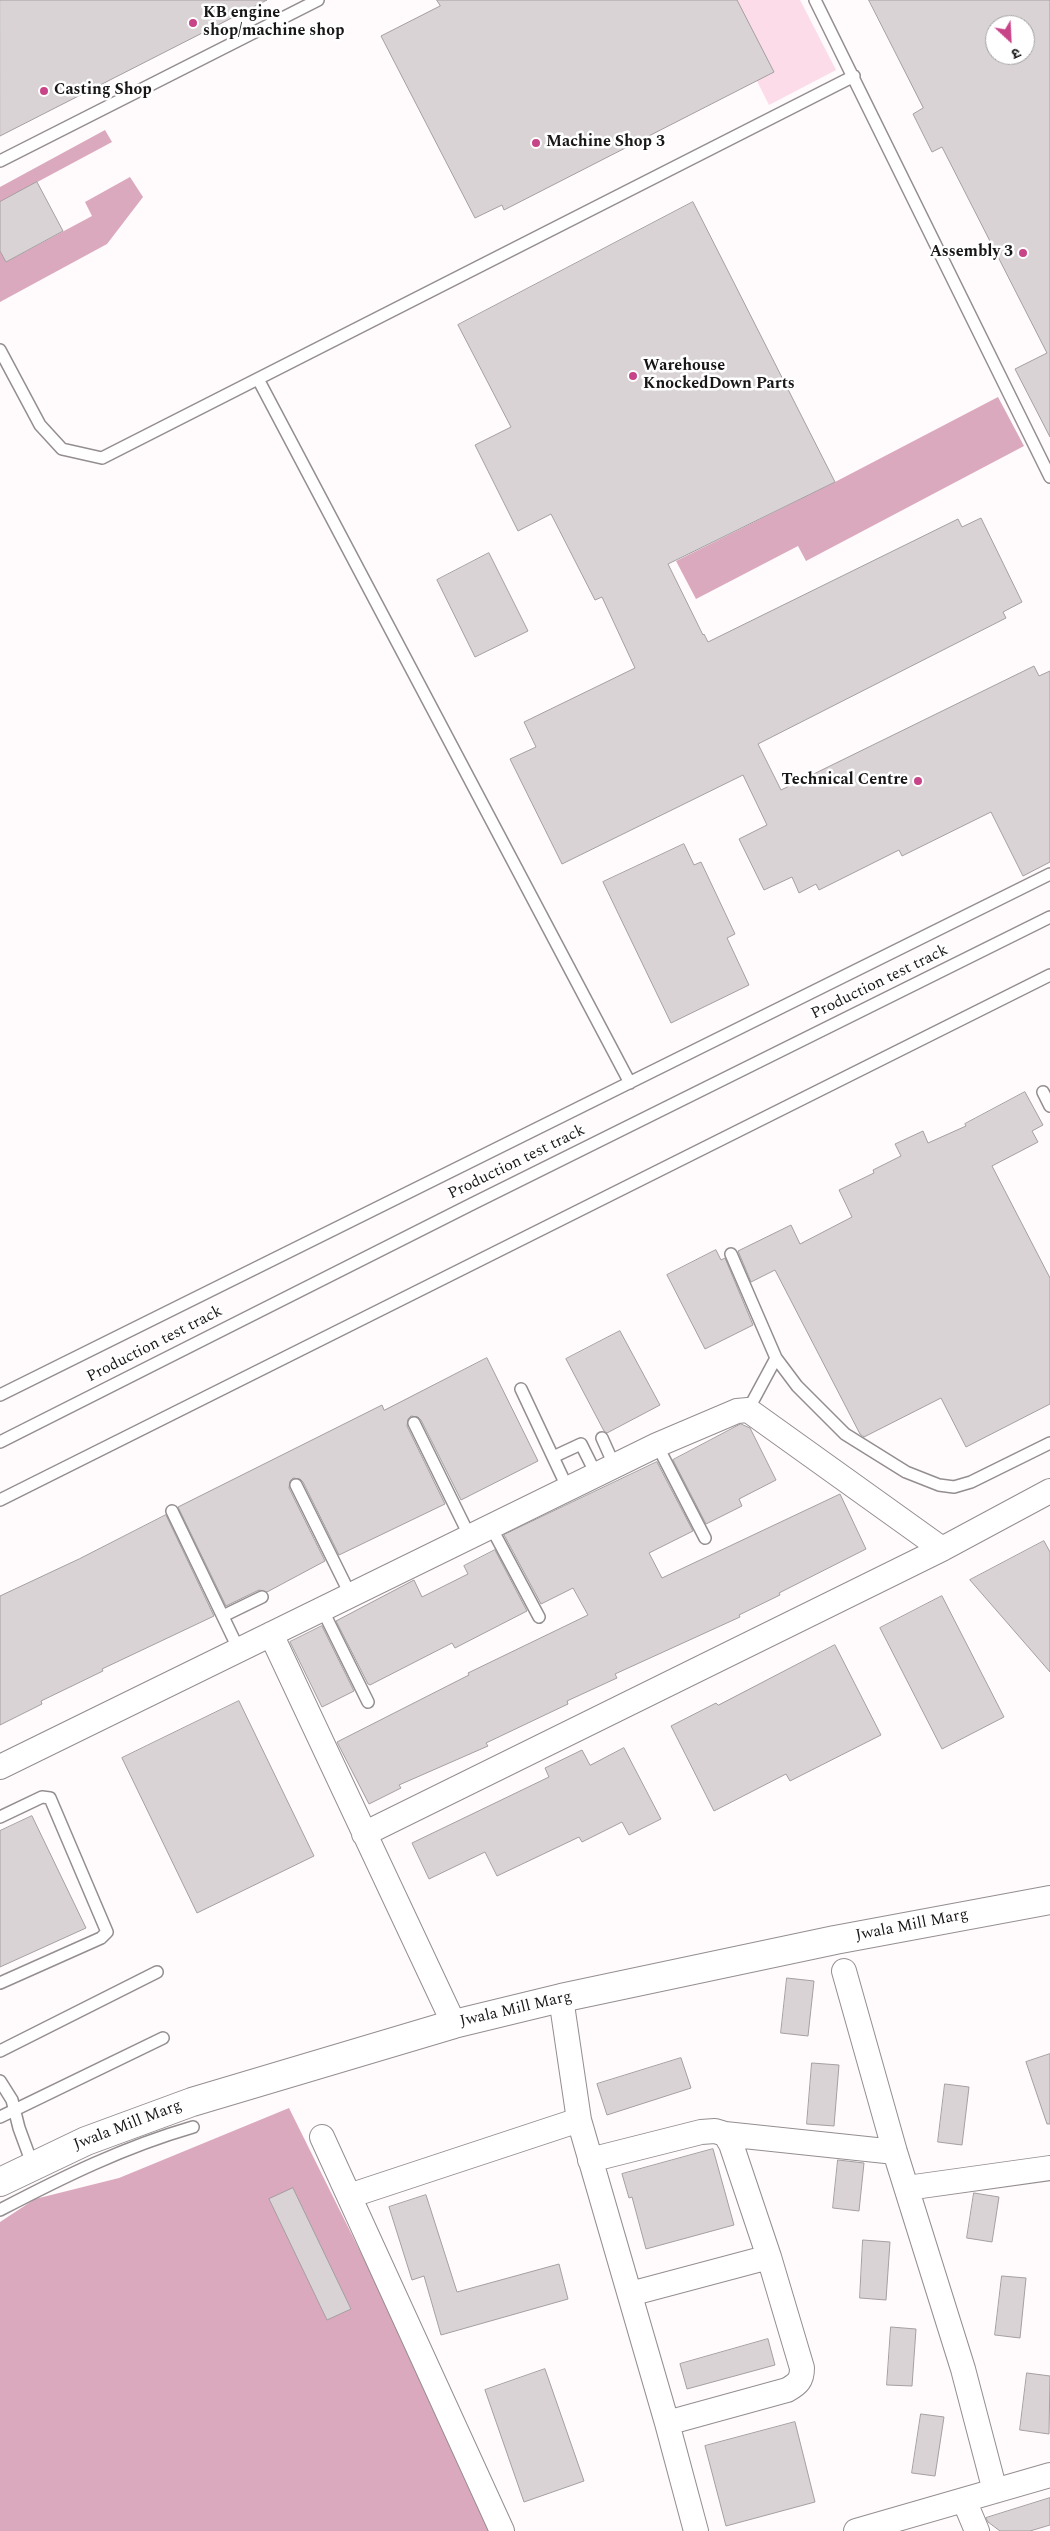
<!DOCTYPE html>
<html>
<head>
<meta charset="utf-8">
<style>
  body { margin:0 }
  #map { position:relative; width:1050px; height:2531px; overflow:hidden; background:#fffafc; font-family:Spectral,"Noto Sans Devanagari",serif }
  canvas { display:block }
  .north { position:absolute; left:985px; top:15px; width:50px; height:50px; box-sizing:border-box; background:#fff; border:1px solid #a3a2a2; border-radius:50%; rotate:155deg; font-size:14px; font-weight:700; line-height:20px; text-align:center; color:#181617 }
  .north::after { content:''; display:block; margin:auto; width:18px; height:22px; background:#c84488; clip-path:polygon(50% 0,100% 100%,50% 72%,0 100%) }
</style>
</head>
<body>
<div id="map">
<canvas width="1050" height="2531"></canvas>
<div class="north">उ</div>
</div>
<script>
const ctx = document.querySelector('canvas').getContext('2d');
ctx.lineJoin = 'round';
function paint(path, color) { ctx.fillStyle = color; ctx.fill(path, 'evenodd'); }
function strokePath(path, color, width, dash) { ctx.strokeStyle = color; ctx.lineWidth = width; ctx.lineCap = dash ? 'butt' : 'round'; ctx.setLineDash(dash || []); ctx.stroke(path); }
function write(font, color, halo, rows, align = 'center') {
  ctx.font = font + ' Spectral,serif'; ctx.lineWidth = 5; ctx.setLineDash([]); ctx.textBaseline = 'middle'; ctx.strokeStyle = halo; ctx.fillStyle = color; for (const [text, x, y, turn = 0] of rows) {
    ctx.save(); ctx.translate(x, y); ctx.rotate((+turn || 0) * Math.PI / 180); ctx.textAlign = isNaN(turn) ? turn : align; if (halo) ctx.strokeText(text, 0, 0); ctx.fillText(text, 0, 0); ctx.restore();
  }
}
const green = new Path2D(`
  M737 0H800L836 70 769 105 757 81Z`);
const forest = new Path2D(`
  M105 130 112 142 0 202V187Z
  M130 177 143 197 107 244 0 302V251L6 262 92 216 85 202Z
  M998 397 1024 446 806 561 798 546 696 599 676 561 835 482Z
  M289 2108 418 2368 494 2531H0V2222L35 2199 119 2178Z`);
const building = new Path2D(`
  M0 0H267L0 136Z
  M437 0H737L774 72 504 210 502 205 475 218 381 36 440 6Z
  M869 0H1050V437L1015 369 1047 353 942 147 932 152 913 114 923 108ZM995 25H1025V55H995Z
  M37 182 63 231 6 262 0 251V202Z
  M693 202 835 482 668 564 703 635 704 634 708 642 958 519 962 527 981 518 1022 602 1003 612 1006 618 758 744 781 790 1034 666 1039 676 1050 671V862L1023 876 991 812 902 856 899 850 819 890 816 884 799 893 792 877 764 890 739 839 767 825 743 775 562 864 510 759 536 747 524 722 635 668 602 597 595 600 551 514 518 531 475 445 511 427 458 325Z
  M489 553 528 631 475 657 437 580Z
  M684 844 694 865 701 862 735 934 727 938 749 985 671 1023 603 882Z
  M1025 1092 1043 1125 1032 1131 1038 1142 992 1166 1050 1278V1404L966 1447 941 1398 864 1437 860 1434 775 1270 751 1282 738 1251 791 1225 800 1244 852 1217 839 1190 874 1173 873 1170 901 1156 895 1144 923 1131 928 1143 966 1126 965 1124Z
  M716 1250 721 1260 725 1258 753 1325 705 1349 667 1275Z
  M620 1331 660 1405 607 1433 604 1431 566 1359Z
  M487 1358 538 1461 461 1500 421 1420 418 1417 411 1416 408 1419 407 1426 445 1504 339 1555 303 1482 300 1479 293 1478 290 1481 289 1488 325 1561 267 1592 259 1590 226 1606 178 1507 382 1405 384 1410Z
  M741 1424 750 1428 776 1480 739 1499 742 1506 706 1524 673 1460Z
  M657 1462 693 1531 649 1553 662 1578 840 1494 866 1549 779 1593 780 1595 739 1615 740 1617 615 1674 617 1678 567 1701 568 1704 486 1743 488 1746 399 1785 401 1788 369 1804 337 1742 469 1675 468 1673 588 1615 573 1588 541 1604 504 1535Z
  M166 1515 214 1616 102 1669 103 1671 41 1701 42 1704 0 1725V1596L79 1559Z
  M1044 1541 1050 1552V1672L970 1580Z
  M495 1550 527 1611 455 1648 452 1643 370 1685 368 1684 336 1621 414 1580 422 1597 468 1574 464 1566Z
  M942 1596 1004 1717 942 1749 880 1628Z
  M322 1626 354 1691 322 1707 290 1642Z
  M835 1645 881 1735 790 1781 786 1774 714 1811 671 1726 716 1703 718 1705Z
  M239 1701 314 1856 197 1913 122 1758Z
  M624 1748 661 1819 629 1835 622 1822 582 1842 579 1837 497 1876 485 1852 429 1879 412 1843 549 1777 545 1768 582 1750 590 1765Z
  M32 1816 86 1928 0 1967V1831Z
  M787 1978 814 1981 808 2036 781 2033Z
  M1050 2054V2124H1047L1026 2062Z
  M681 2058 691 2088 607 2115 597 2084Z
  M812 2063 839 2065 834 2126 807 2124Z
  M945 2084 969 2087 962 2145 938 2142Z
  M713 2149 734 2225 646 2249 632 2197 629 2198 622 2174Z
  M838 2160 864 2163 859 2211 833 2208Z
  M293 2188 351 2309 327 2320 269 2199Z
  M974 2193 999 2197 992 2242 967 2238Z
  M426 2195 457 2292 559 2264 568 2299 441 2335 424 2276 412 2280 389 2207Z
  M863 2240 890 2242 886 2300 860 2298Z
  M1002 2276 1026 2278 1020 2338 995 2335Z
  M891 2327 916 2329 912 2386 887 2385Z
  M768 2339 775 2365 687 2389 680 2364Z
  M545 2369 584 2481 524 2502 485 2390Z
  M1027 2373 1050 2376 1049 2434 1020 2430Z
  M921 2414 944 2417 935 2476 912 2473Z
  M795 2422 815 2502 726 2526 705 2446Z
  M1050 2498V2525L1030 2531H1000L988 2522 986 2518Z`);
const service = new Path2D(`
  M815 0 1050 477
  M0 161 318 0
  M0 350 40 425 62 449 102 458 854 76
  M258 379 630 1083
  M1043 1092 1050 1106
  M731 1254 776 1358 797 1386 845 1434 906 1472 939 1485 954 1487 971 1482 1050 1443
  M521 1389 568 1489
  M0 1395 1050 874
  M748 1410 776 1358
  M414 1423 470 1537
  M602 1438 615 1467
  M0 1442 472 1204 1050 917
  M657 1445 705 1538
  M553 1457 581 1444 597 1476
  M296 1485 351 1596
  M0 1500 1050 975
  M172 1511 239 1650
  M491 1527 539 1617
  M322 1609 368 1702
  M223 1616 262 1597
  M0 1817 42 1797 50 1798 107 1932 101 1938 0 1983
  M0 2051 157 1972
  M0 2081 12 2100 19 2128 33 2166
  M0 2117 163 2038
  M0 2210C63 2177 124 2147 193 2127`);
const minor = new Path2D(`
  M271 1634 454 2024
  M0 1767 657 1445 737 1411 748 1410 942 1549
  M364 1834 942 1549 1050 1491
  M844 1971 895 2152 963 2369 995 2491
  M561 1998 579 2120 667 2423 696 2531
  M725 2134 895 2152
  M322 2137 502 2531
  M590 2160 701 2132 715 2131 725 2134 731 2144 769 2257 802 2368C802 2380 798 2384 787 2390L667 2423
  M907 2188 1050 2168
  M349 2196 579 2120
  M630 2294 769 2257
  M964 2500 977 2531
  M856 2531 1050 2475`);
const tertiary = new Path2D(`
  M0 2182 86 2141 192 2102 454 2024 561 1998 835 1940 1050 1900`);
const markers = [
  [193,23,5,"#c84488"],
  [44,91,5,"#c84488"],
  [536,143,5,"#c84488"],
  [1023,253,5,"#c84488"],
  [633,376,5,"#c84488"],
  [918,781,5,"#c84488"]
];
const poiNames = [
  ["KB engine",203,14],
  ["shop/machine shop",203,32],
  ["Casting Shop",54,91],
  ["Machine Shop 3",546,143],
  ["Assembly 3",1013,253,"right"],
  ["Warehouse",643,367],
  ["KnockedDown Parts",643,385],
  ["Technical Centre",908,781,"right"]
];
const streetNames = [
  ["Production test track",880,983,-26],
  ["Production test track",517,1163,-26],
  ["Production test track",155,1345,-27],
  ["Jwala Mill Marg",912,1926,-11],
  ["Jwala Mill Marg",516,2010,-13],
  ["Jwala Mill Marg",128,2126,-21]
];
paint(green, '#fcdce8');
paint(forest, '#dba9bd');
paint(building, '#d9d3d5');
strokePath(building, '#a59fa2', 1);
strokePath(service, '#948e91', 14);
strokePath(minor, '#948e91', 26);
strokePath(tertiary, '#948e91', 30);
strokePath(service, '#fff', 11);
strokePath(minor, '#fff', 24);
strokePath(tertiary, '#fff', 28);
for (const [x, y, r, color] of markers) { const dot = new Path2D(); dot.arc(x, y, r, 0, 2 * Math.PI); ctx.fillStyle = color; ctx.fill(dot); strokePath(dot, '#fff', 2); }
write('bold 16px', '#181617', '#fff', poiNames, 'left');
write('16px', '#181617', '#fff', streetNames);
</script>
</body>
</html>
